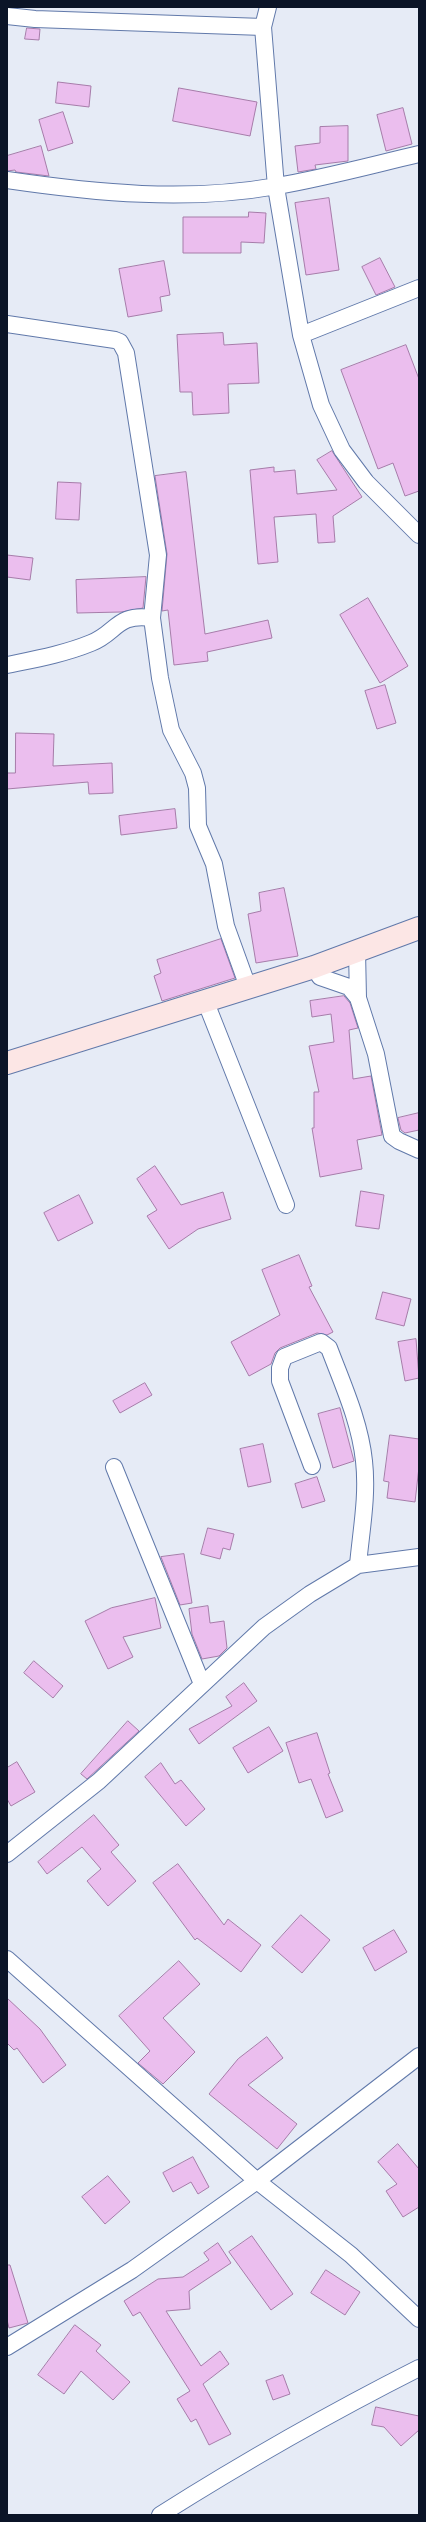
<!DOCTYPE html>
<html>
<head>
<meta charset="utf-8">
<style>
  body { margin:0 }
  #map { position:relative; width:426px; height:2522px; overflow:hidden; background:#e6ebf6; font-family:"Sofia Sans Condensed",sans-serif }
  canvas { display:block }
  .frame { position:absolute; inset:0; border:8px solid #0b1427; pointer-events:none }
</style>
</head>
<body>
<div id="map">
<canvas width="426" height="2522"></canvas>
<div class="frame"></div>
</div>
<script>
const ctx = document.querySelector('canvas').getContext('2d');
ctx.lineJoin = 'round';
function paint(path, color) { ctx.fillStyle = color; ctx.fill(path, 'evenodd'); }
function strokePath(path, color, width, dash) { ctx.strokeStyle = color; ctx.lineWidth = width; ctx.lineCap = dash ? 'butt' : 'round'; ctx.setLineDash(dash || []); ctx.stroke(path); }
const building = new Path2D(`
  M27 28 40 29 39 40 25 39Z
  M58 82 91 86 89 107 56 103Z
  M179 88 257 102 250 136 173 121Z
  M403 108 412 144 386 151 377 115Z
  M63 112 73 143 48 151 39 120Z
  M348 126V161L315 165 316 169 298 172 295 146 320 143V127Z
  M41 146 49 176 16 172 15 170 7 171V156Z
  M329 198 339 270 306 275 295 203Z
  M249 212 266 213 264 243 241 242V253H183V217H248Z
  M380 258 395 287 376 295 362 267Z
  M164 261 170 295 160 297 162 311 128 317 119 269Z
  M223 333 224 345 257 343 259 383 228 384 229 413 193 415 192 392H180L177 335Z
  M406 345 419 379V491L405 496 393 463 378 469 341 370Z
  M332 451 362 497 333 516 335 542 318 543 316 514 274 517 278 562 258 564 250 470 274 467V472L295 470 297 494 337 490 317 460Z
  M186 472 205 634 268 620 272 638 207 652 208 661 174 665 168 610 162 611 167 554 155 476Z
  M58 482 81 483 79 520 56 519Z
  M7 555 33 558 30 580 7 577Z
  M146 577 143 608 121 612 77 613 76 580Z
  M368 598 408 666 380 683 340 615Z
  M385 685 396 723 377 729 365 691Z
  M16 733 54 734 53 766 112 763 113 793 89 794 88 782 7 789V773H15Z
  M175 809 177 828 121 835 119 816Z
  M284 888 298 956 256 963 248 914 261 911 259 893Z
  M221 939 235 978 162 1001 154 976 161 973 157 960Z
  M344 996 350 1003 358 1028 349 1030 353 1079 371 1076 382 1135 357 1140 362 1169 320 1177 312 1128H314V1092H319L309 1046 334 1042 331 1014 312 1017 310 1001Z
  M419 1113V1130L405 1133 401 1130 398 1118Z
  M155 1166 181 1205 223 1192 231 1219 198 1229 169 1249 147 1216 157 1210 137 1179Z
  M361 1191 384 1195 379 1229 356 1226Z
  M79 1195 93 1223 58 1241 44 1213Z
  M299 1255 312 1286 309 1287 333 1332 327 1335 317 1333 280 1348 275 1353 271 1364 249 1376 231 1342 280 1315 262 1270Z
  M383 1292 411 1299 404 1326 376 1319Z
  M416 1339 419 1378 405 1381 398 1342Z
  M145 1383 152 1395 120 1413 113 1401Z
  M340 1408 354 1461 333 1468 318 1414Z
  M390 1435 419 1439V1467L415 1502 387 1498 389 1482 384 1481Z
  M263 1444 271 1482 248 1487 240 1449Z
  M317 1477 325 1501 302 1508 295 1484Z
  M208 1528 234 1534 230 1550 223 1548 220 1559 201 1554Z
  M184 1554 192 1603 180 1605 161 1557Z
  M155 1598 161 1628 123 1637 133 1657 108 1669 85 1621 111 1608Z
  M208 1606 210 1623 224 1621 227 1648 219 1656 202 1659 192 1634 189 1609Z
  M34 1661 63 1686 53 1698 24 1673Z
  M244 1683 257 1701 199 1744 189 1729 232 1706 226 1697Z
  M128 1721 139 1731 87 1779 81 1774Z
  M269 1727 283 1751 248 1773 233 1748Z
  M317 1733 330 1773 328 1774 343 1811 326 1818 311 1779 299 1783 286 1743Z
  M17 1762 35 1792 11 1806 7 1799V1768Z
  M161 1763 175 1784 181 1780 205 1809 186 1826 145 1777Z
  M94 1815 119 1845 111 1852 136 1881 108 1906 87 1881 101 1869 82 1847 47 1874 38 1862Z
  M178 1864 224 1925 228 1919 261 1945 241 1972 197 1938 195 1940 153 1883Z
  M301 1915 330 1940 302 1973 272 1947Z
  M394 1930 407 1952 375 1971 363 1948Z
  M179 1961 200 1984 163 2018 195 2052 163 2084 138 2063 150 2051 119 2016Z
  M7 1998 40 2029 66 2065 43 2083 17 2048 14 2050 7 2043Z
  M267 2037 283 2058 248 2085 297 2124 277 2149 209 2094 238 2059Z
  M398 2144 419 2169V2207L403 2217 386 2191 397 2184 378 2162Z
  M193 2157 209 2187 198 2194 191 2182 173 2192 163 2173Z
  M108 2176 130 2202 105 2224 82 2197Z
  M252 2236 293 2294 271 2310 229 2252Z
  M218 2243 231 2263 189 2291 190 2309 166 2311 201 2366 220 2351 229 2364 203 2384 231 2434 209 2445 196 2419 191 2422 177 2399 190 2391 140 2312 133 2316 124 2301 158 2279 183 2277 209 2260 204 2253Z
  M7 2265H10L28 2323 9 2328 7 2320Z
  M326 2270 360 2292 345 2315 311 2293Z
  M75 2325 101 2345 96 2351 130 2382 113 2400 81 2371 64 2394 38 2375Z
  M283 2375 290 2394 273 2400 266 2381Z
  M376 2407 419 2416V2430L401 2446 384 2427 372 2425Z`);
const street = new Path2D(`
  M268 7 263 27 276 187 301 335 321 405 342 450 366 482 419 535
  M7 16 35 19 263 27
  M7 180C96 193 187 202 277 186 324 178 372 165 419 154
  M7 324 115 340 120 342 126 353 158 555 152 618 160 678 171 730 193 773 197 788 198 826 214 864 226 926 248 987
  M301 335 419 288
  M7 665C36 659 64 654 91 643 117 633 116 613 152 618
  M357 951 358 998 376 1054 392 1136 399 1141 419 1150
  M314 967 320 977 349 987 358 998
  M205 1000 286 1205
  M312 1466 280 1381V1368L284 1357 321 1342 329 1348C343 1385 360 1422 364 1461 368 1496 361 1531 358 1565
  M114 1467 202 1684
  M7 1854 99 1781 264 1627 310 1594 358 1565 419 1557
  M7 1959 257 2181 351 2255 419 2319
  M7 2347 132 2270 257 2181 419 2056
  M160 2515C244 2462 330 2413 419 2368`);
const secondary = new Path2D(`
  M7 1063 314 967 419 928`);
paint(building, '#ebbeee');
strokePath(building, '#a67ca9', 1);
strokePath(street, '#6179aa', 18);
strokePath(secondary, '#6179aa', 24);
strokePath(street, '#fff', 16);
strokePath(secondary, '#fce6e5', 22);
</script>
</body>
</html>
